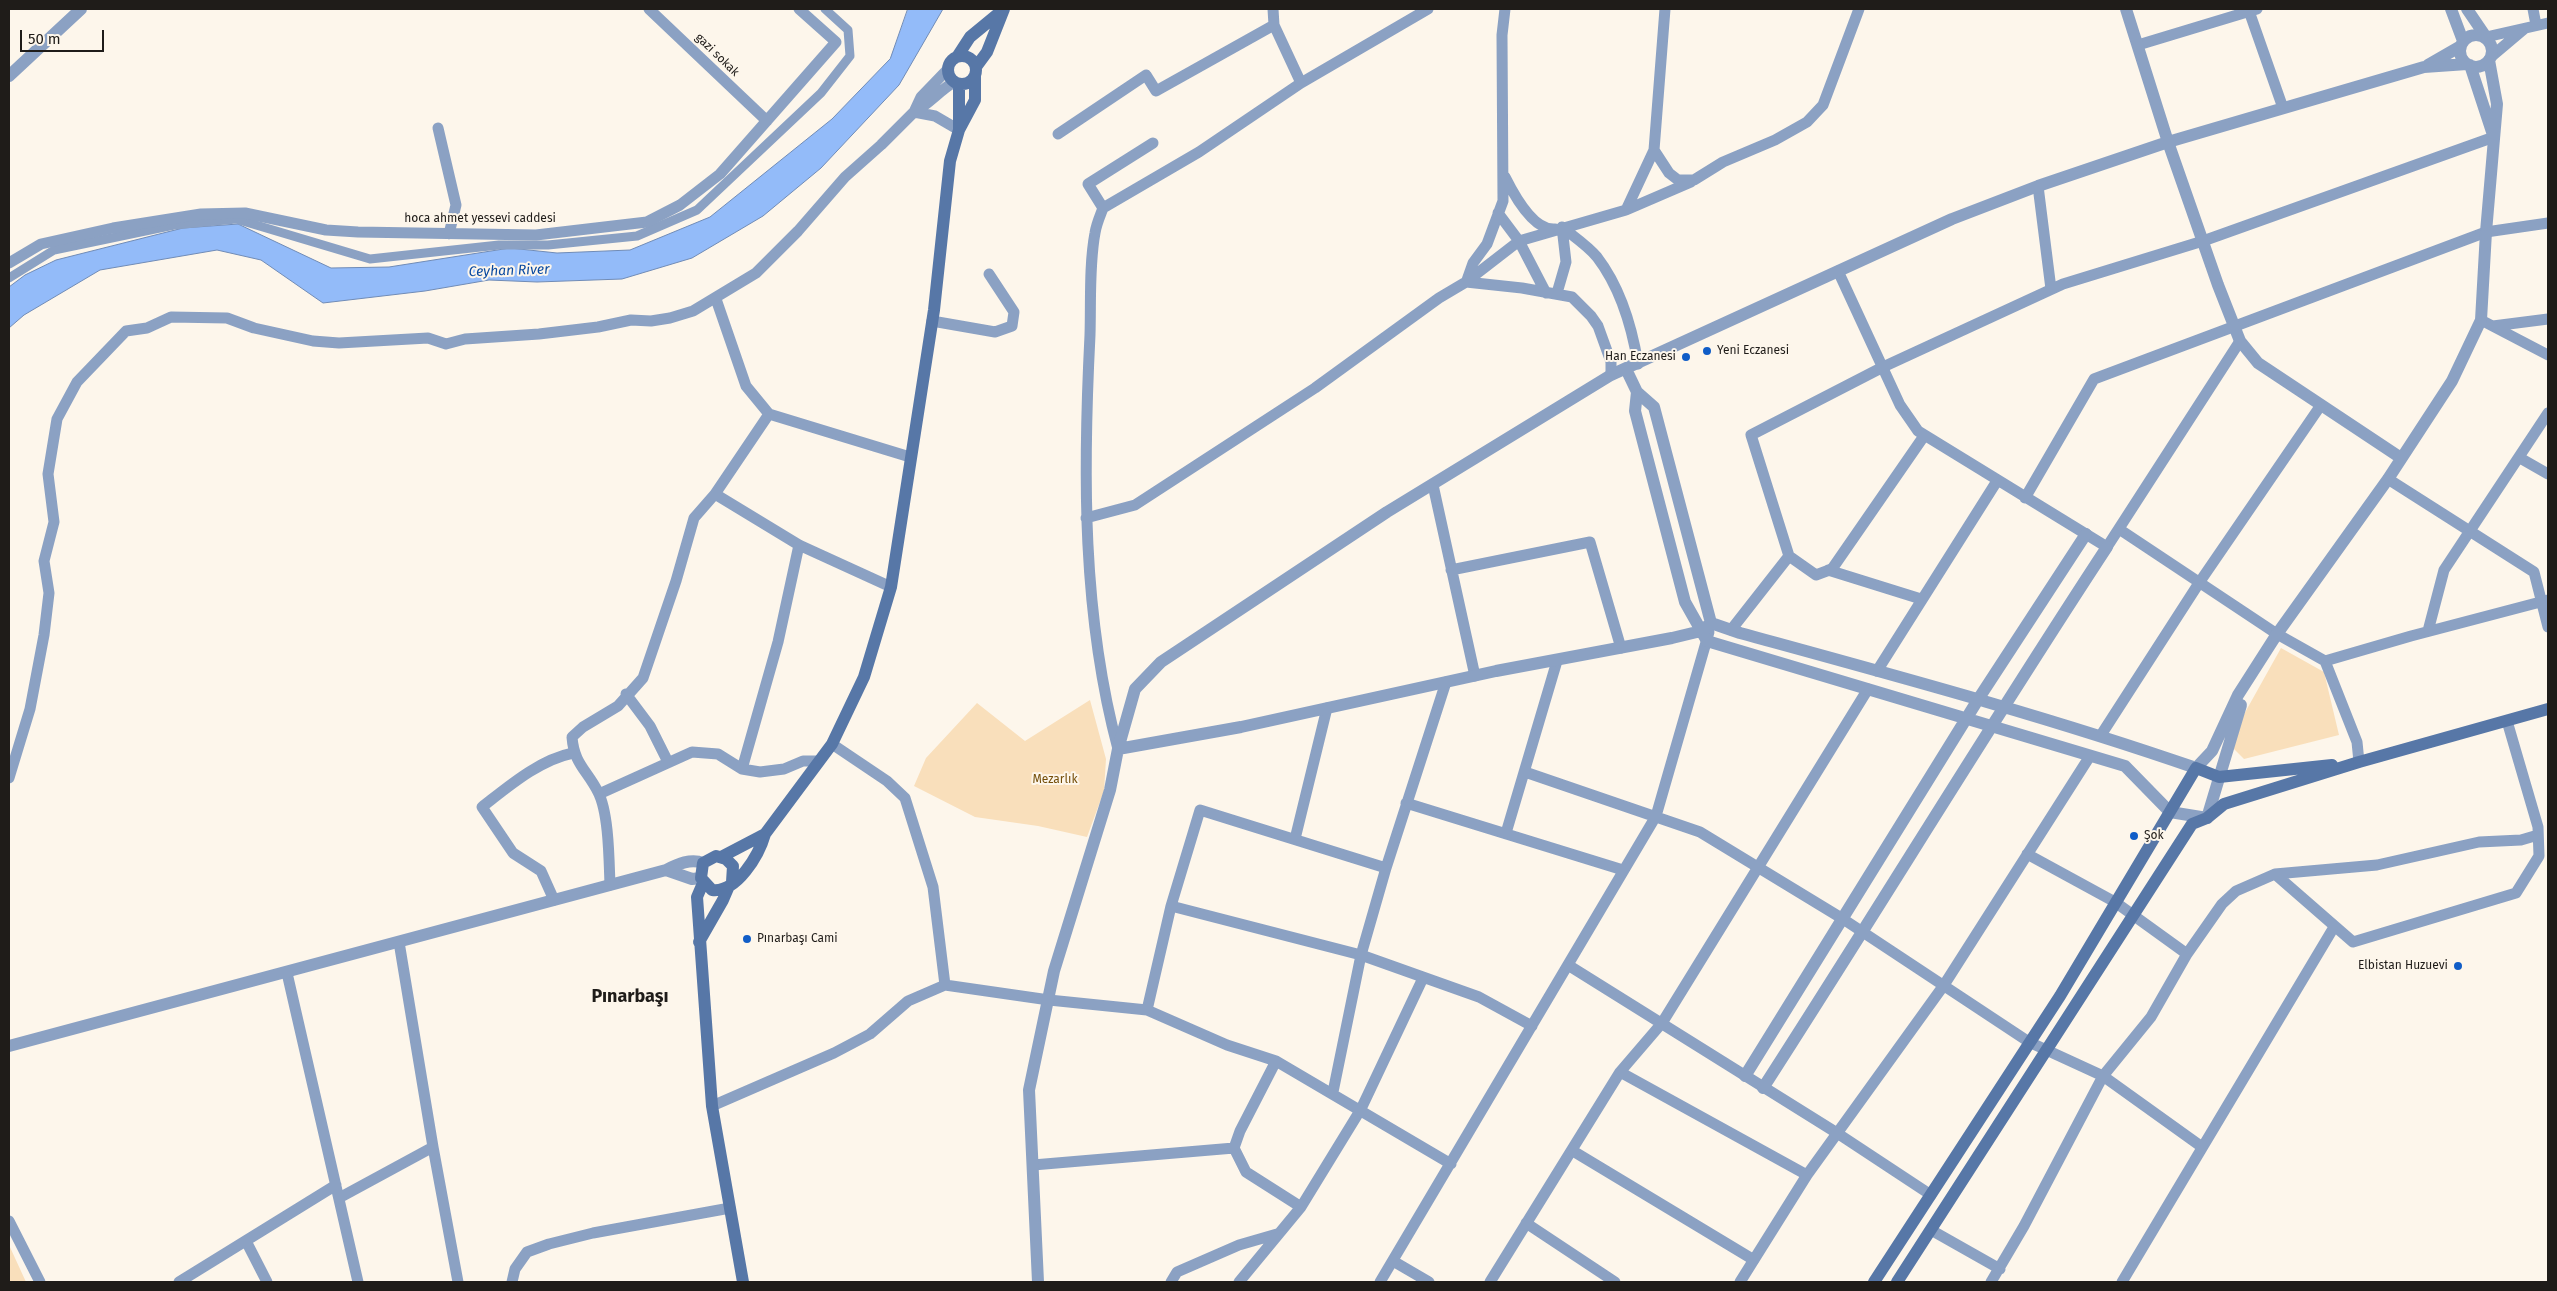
<!DOCTYPE html>
<html>
<head>
<meta charset="utf-8">
<style>
  body { margin:0 }
  #map { position:relative; width:2557px; height:1291px; overflow:hidden; background:#fdf6eb; font-family:"Fira Sans",sans-serif }
  canvas { display:block }
  .frame { position:absolute; inset:0; border:10px solid #1f1c19; pointer-events:none }
  .scale { position:absolute; left:20px; top:30px; width:84px; height:22px; box-sizing:border-box; border:2px solid #1f1c19; border-top:0; padding-left:6px; font-size:15px; line-height:18px; white-space:nowrap; color:#1f1c19; -webkit-text-stroke:4px #fdf6eb; paint-order:stroke }
</style>
</head>
<body>
<div id="map">
<canvas width="2557" height="1291"></canvas>
<div class="frame"></div>
<div class="scale">50 m</div>
</div>
<script>
const ctx = document.querySelector('canvas').getContext('2d');
ctx.lineJoin = 'round';
function paint(path, color) { ctx.fillStyle = color; ctx.fill(path, 'evenodd'); }
function strokePath(path, color, width, dash) { ctx.strokeStyle = color; ctx.lineWidth = width; ctx.lineCap = dash ? 'butt' : 'round'; ctx.setLineDash(dash || []); ctx.stroke(path); }
function write(font, color, halo, rows, align = 'center') {
  ctx.font = font + ' "Fira Sans",sans-serif'; ctx.lineWidth = 4; ctx.setLineDash([]); ctx.textBaseline = 'middle'; ctx.strokeStyle = halo; ctx.fillStyle = color; for (const [text, x, y, turn = 0] of rows) {
    ctx.save(); ctx.translate(x, y); ctx.rotate((+turn || 0) * Math.PI / 180); ctx.textAlign = isNaN(turn) ? turn : align; if (halo) ctx.strokeText(text, 0, 0); ctx.fillText(text, 0, 0); ctx.restore();
  }
}
const green = new Path2D(`
  M2281 648 2324 672 2339 735 2244 759 2228 743Z
  M1090 700 1106 759 1104 791 1087 837 1038 826 975 817 914 786 926 758 977 703 1025 741Z
  M9 1245 26 1282H9Z`);
const water = new Path2D(`
  M908 9H943L899 85 821 168 763 216 692 258 622 279 537 282 489 280 425 291 323 303 261 260 217 250 100 270 24 315 9 328V287L25 275 56 260 183 228 238 224 331 268 389 267 510 248 557 253 630 250 710 217 832 119 890 59Z`);
const pedestrian = new Path2D(`
  M9 278 54 250 174 225 236 219 370 259 499 245H548L637 236 697 210 821 93 850 56 848 30 825 9`);
const minor = new Path2D(`
  M649 9 767 121
  M1273 9 1274 25 1301 83
  M2533 9 2536 25
  M2249 11 2283 108
  M2486 37 2548 23
  M2138 45 2257 9
  M2492 56 2524 29
  M914 112 921 97 948 69
  M914 112C929 104 939 91 954 82
  M438 128 456 205 449 234
  M1058 134 1146 75 1156 91 1274 25
  M1654 150 1669 173 1678 180H1694L1723 162 1775 140 1807 122 1823 105 1859 9
  M1505 177C1513 193 1533 231 1555 229
  M2038 186 2051 289
  M1103 208 1088 184 1153 143
  M1626 210 1691 182
  M1498 213 1519 241 1546 293
  M1562 227C1573 236 1588 246 1597 257 1620 287 1632 327 1638 364
  M9 263 41 244 113 228 201 214 245 213 326 230 358 232 536 235 647 222 680 205 720 174 836 42 799 9
  M1838 271 1900 405 1918 431 2107 547 2240 341
  M1467 280 1473 263 1487 244 1503 201 1502 35 1505 9
  M1466 282 1522 288 1572 297 1591 316 1598 326 1611 362V375
  M1557 293 1566 262 1562 227
  M716 299 746 386 769 414 910 457
  M2481 320 2548 355
  M932 321 995 332 1012 326 1014 312 989 274
  M2493 326 2548 319
  M1924 436 1832 569 1816 575 1789 556 1751 435 1883 367 2063 284 2203 241 2494 137
  M2520 458 2548 474
  M2388 479 2534 572 2548 627
  M1433 485 1475 676
  M715 494 799 545 891 587
  M2025 498 2094 379 2486 232 2548 223
  M1086 518 1135 505 1315 388 1439 298 1466 282 1519 241 1626 210 1654 150 1665 9
  M2119 529 2277 634 2325 661 2357 742 2359 762
  M1451 570 1590 542 1621 648
  M1828 570 1921 599
  M1731 630 1789 556
  M2428 631 2444 570 2548 413
  M2325 661 2411 636 2548 600
  M1877 671 1997 481
  M626 694 650 726 668 762
  M2101 735 2199 583 2321 405
  M832 744 887 781 905 798 933 887 945 985
  M1118 749C1082 615 1083 473 1090 335 1091 302 1089 265 1095 233 1096 225 1100 216 1103 208L1199 152 1301 83 1428 9
  M742 769 778 642 799 545
  M1525 772 1700 832 1843 919 2029 1042 2103 1076 2202 1147
  M9 778 30 709 44 635 49 593 44 561 54 522 48 474 57 419 77 382 126 331 147 328 171 317 227 318 254 328 313 341 339 343 428 338 446 344 465 339 539 334 598 327 631 320 651 321 670 318 693 311 756 273 798 231 845 177 881 145 914 112 935 116 959 130
  M599 794 692 752 718 754 742 769 760 772 784 769 803 761H818
  M1406 803 1623 870
  M1506 833 1557 661
  M1295 839 1327 708
  M2027 854 2115 902 2187 954
  M2275 874 2353 942 2516 893 2539 856 2538 827 2507 721
  M610 885C609 861 609 813 598 792 587 770 574 764 572 737L583 727 618 706 643 678 676 581 694 518 715 494 769 414
  M554 900 541 871 513 853 482 807C509 786 539 760 573 753
  M1171 906 1361 955 1479 997 1532 1026
  M399 942 433 1147 458 1282
  M1568 965 1837 1133 1931 1195
  M287 973 358 1282
  M1147 1010 1171 906 1200 810 1386 868
  M1276 1061 1240 1131 1234 1148 1246 1172 1301 1207
  M1620 1072 1807 1175
  M1333 1092 1361 955 1386 868 1446 682
  M712 1106 834 1053 870 1034 908 1001 945 985 1049 1000 1147 1010 1227 1045 1276 1061 1451 1164
  M1573 1151 1754 1260
  M1033 1165 1234 1148
  M339 1198 433 1147
  M9 1221 40 1282
  M1526 1223 1615 1282
  M1931 1230 2000 1269
  M246 1241 267 1282
  M1393 1261 1429 1282
  M179 1282 336 1185
  M512 1282 515 1269 527 1252 549 1244 593 1233 730 1208
  M1171 1282 1177 1272 1239 1245 1277 1234
  M1239 1282 1301 1207 1361 1109 1423 978
  M1380 1282 1656 816 1709 632
  M1490 1282 1620 1072 1662 1023 1868 689
  M1740 1282 1807 1175 1944 985 2090 756
  M1991 1282 2024 1226 2103 1076 2151 1017 2187 954 2222 904 2236 891 2275 874 2377 865 2479 842 2521 840 2538 835
  M2122 1282 2334 927`);
const tertiary = new Path2D(`
  M2126 9 2168 142 2218 285 2240 341 2258 363 2401 458
  M2451 9 2463 41
  M2467 9 2486 37
  M2460 51a16 16 0 1 1 32 0a16 16 0 1 1-32 0Z
  M2428 65 2461 46
  M2470 65 2492 132
  M9 76 81 9
  M1626 369 1637 392 1654 407 1711 623 1740 633C1893 675 2046 716 2196 768L2212 751 2238 695 2277 634 2388 479 2452 381 2481 320 2486 232 2497 104 2489 60
  M1637 392 1635 411 1685 602 1707 641 2125 766 2170 812 2207 818 2241 705
  M1118 749 1241 727 1496 671 1672 638 1701 631 1707 626
  M666 870 692 879 701 878
  M9 1046 666 870C678 864 691 858 703 863
  M1745 1076 1979 698 2086 534
  M1763 1088C1879 908 1990 725 2107 547
  M1038 1282 1029 1090 1054 971 1110 790 1118 749 1135 689 1161 662 1387 512 1611 375 1952 219 2038 186 2168 142 2424 67 2467 64`);
const secondary = new Path2D(`
  M948 70a14 14 0 1 1 28 0a14 14 0 1 1-28 0Z
  M957 57 970 37 1004 9
  M976 67 987 52 1004 9
  M959 130V84
  M721 857 765 834
  M732 882 733 866 726 859 716 856 703 863 701 878 712 890C737 893 759 855 765 834L832 744 864 677 891 587 934 310 950 161 959 130 975 100V76
  M703 883 697 897 712 1106 743 1282
  M699 942 723 900 729 886
  M1874 1282 2060 996 2196 768 2219 777 2332 765
  M1897 1282 2192 824 2207 818 2224 804 2359 762 2548 709`);
const markers = [
  [1707,351,5,"#105dc7"],
  [1686,357,5,"#105dc7"],
  [2134,836,5,"#105dc7"],
  [747,939,5,"#105dc7"],
  [2458,966,5,"#105dc7"]
];
const streetNames = [
  ["gazi sokak",717,55,44],
  ["hoca ahmet yessevi caddesi",480,219]
];
const poiNames = [
  ["Yeni Eczanesi",1717,351],
  ["Han Eczanesi",1676,357,"right"],
  ["Şok",2144,836],
  ["Pınarbaşı Cami",757,939],
  ["Elbistan Huzuevi",2448,966,"right"]
];
const parkNames = [
  ["Mezarlık",1055,780]
];
const waterNames = [
  ["Ceyhan River",509,271,-2]
];
const districtNames = [
  ["Pınarbaşı",630,997]
];
paint(green, '#f9dfbb');
paint(water, '#93bbf9');
strokePath(water, '#708bb6', 1);
strokePath(pedestrian, '#8ba1c3', 9);
strokePath(minor, '#8ba1c3', 11);
strokePath(tertiary, '#8ba1c3', 12);
strokePath(secondary, '#5777a7', 12);
for (const [x, y, r, color] of markers) { const dot = new Path2D(); dot.arc(x, y, r, 0, 2 * Math.PI); ctx.fillStyle = color; ctx.fill(dot); strokePath(dot, '#fdf6eb', 2); }
write('12px', '#1f1c19', '#fdf6eb', streetNames);
write('12px', '#1f1c19', '#fdf6eb', poiNames, 'left');
write('12px', '#754f0a', '#fdf6eb', parkNames);
write('italic 14px', '#07489f', '#fdf6eb', waterNames);
write('bold 18px', '#1f1c19', '#fdf6eb', districtNames);
</script>
</body>
</html>
